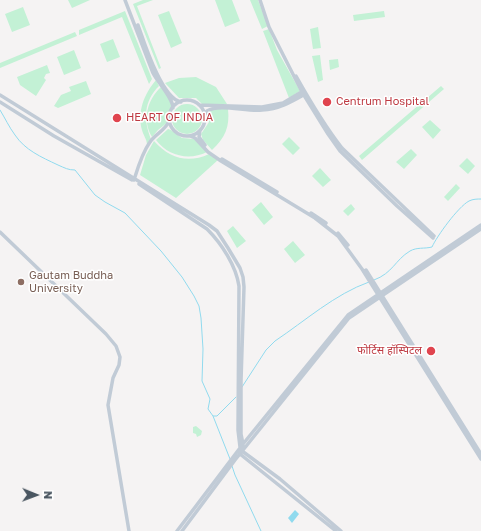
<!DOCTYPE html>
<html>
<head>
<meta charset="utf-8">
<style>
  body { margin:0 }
  #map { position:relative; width:481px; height:531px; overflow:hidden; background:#f5f3f3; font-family:"Golos Text",sans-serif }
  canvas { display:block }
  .north { position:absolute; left:16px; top:475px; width:40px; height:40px; -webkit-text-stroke:3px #fff; paint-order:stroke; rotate:91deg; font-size:11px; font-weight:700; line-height:16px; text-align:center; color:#4a5661 }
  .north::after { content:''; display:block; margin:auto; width:14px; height:18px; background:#4a5661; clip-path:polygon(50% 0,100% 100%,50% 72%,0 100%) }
</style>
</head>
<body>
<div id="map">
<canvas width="481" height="531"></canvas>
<div class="north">N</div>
</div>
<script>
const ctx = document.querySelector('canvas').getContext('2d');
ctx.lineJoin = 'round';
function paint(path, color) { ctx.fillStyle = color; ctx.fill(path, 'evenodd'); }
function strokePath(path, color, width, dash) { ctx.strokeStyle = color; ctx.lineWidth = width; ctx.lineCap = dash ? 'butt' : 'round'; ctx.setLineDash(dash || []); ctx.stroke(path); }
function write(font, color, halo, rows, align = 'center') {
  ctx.font = font + ' "Golos Text","Noto Sans Devanagari",sans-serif'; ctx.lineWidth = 3; ctx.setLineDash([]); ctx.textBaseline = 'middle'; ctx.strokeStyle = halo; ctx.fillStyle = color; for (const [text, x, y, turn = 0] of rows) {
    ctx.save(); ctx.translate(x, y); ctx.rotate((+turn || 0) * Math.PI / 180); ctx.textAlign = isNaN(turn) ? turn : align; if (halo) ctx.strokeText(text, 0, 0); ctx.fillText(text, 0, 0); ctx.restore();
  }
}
const green = new Path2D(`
  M68 0H90L72 8Z
  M143 0H153L137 6 161 68 159 69 133 4Z
  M215 0H232L240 21 225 27Z
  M250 0H258L268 26 262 29Z
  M23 7 30 25 12 32 5 14Z
  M125 11 152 79 149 84 122 17 79 35V30Z
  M169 11 182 43 171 48 158 15Z
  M384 11 385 17 354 21 353 15Z
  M318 27 321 48 313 49 310 29Z
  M269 29 277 50 300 91 289 98 263 31Z
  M75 32 77 36 0 68V63Z
  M113 39 120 57 107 62 100 44Z
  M74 50 81 68 64 75 57 57Z
  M320 55 323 80 318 82 312 56Z
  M338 59 339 67 330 70 329 60Z
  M47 65 50 73 46 74 44 78 46 80 36 96 20 85 17 77Z
  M196 77 216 87 227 104 203 105 196 98H179L165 83 179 78Z
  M156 80 159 86C144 101 143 119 151 139L147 145C147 139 143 135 142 130 137 112 144 94 156 80Z
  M86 81 91 94 58 108 54 106 61 95 71 91 69 87Z
  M441 86 444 89 362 160 359 156Z
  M161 87C164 92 173 100 172 106 171 112 169 117 168 122L158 130 152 137C142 120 147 100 161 87Z
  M172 119a15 15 0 1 1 30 0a15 15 0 1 1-30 0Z
  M215 109H228C230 127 225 138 212 150L203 140 201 134 209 122 208 111Z
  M430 120 441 130 433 139 422 127Z
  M168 129 171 130 182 138 194 139 207 152C189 161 168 156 156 140Z
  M289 137 300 148 293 155 282 144Z
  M154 141C169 158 188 164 209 154L218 160 176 198 140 175 146 155Z
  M411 149 417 155 404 169 396 162Z
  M467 158 475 166 468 174 459 166Z
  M320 168 331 180 323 187 312 176Z
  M456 184 460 188 448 201 444 197Z
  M261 202 273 217 264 225 252 210Z
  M351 204 355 209 348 216 343 211Z
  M233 226 246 241 237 248 227 231Z
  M293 241 305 255 295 263 284 249Z
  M196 426 202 431 201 435 197 437 196 434 193 433V427Z`);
const water = new Path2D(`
  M295 510 299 514 292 523 288 518Z`);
const stream = new Path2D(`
  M0 110C5 118 9 127 15 135 25 150 41 157 58 165 65 168 68 170 75 170L95 195 105 202 125 213 161 251 182 277 194 296 199 306 201 318 203 349 202 381 210 399 208 409 213 416H217L236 397
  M374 280C393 273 395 260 410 251 417 247 424 249 432 247 437 236 458 207 469 201 473 199 477 199 481 199
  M242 387 266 350 275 341C305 321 335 294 369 282
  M213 416 230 459
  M232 466 235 475 261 531`);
const secondary = new Path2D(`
  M125 0 153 73C158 83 173 98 173 108
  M260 0 269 27 302 92 328 134 340 151 397 206 433 238
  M138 25C144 42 162 99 181 102
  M296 76C310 101 324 125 342 148L434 236
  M0 95 209 225 217 231 228 248 240 268 243 277 244 287 241 381V434L243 444 242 451 280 479 341 531
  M169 118a18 18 0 1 1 36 0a18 18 0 1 1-36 0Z
  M0 102 54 136 132 180
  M199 105 262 107 283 103 303 91
  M205 115 207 111C220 103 246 112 262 110 279 109 291 102 305 94
  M200 130 199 137 205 145
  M190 136 195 138 208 152 221 161 315 218 338 236 362 269 481 459
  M222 159 277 192
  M134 180C138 167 142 153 150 142 155 134 166 130 169 121
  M139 184 207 229C222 244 236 266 239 286L238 430 240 447V454L336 531
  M311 213 326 223
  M0 232 106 334 116 346 120 357 119 365 113 378 108 405 129 531
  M338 233 348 245
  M366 270 481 454
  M177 531 243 444 348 315 481 225
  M182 531 235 460 349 318 481 229`);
const markers = [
  [327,102,5,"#e0444e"],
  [117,118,5,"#e0444e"],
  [21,282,4,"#8d6e63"],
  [431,351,5,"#e0444e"]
];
const healthNames = [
  ["Centrum Hospital",336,102],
  ["HEART OF INDIA",126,118],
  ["फोर्टिस हॉस्पिटल",422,351,"right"]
];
const educationNames = [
  ["Gautam Buddha",29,276],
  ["University",29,289]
];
paint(green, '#c3f1d5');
paint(water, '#90daee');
strokePath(stream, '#90daee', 1);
strokePath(secondary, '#c1cbd6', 3.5);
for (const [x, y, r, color] of markers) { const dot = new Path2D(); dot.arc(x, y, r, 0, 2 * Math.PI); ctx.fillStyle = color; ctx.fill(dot); strokePath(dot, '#fff', 1.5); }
write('11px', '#be3a42', '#fff', healthNames, 'left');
write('11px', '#785e54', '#fff', educationNames, 'left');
</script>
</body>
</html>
